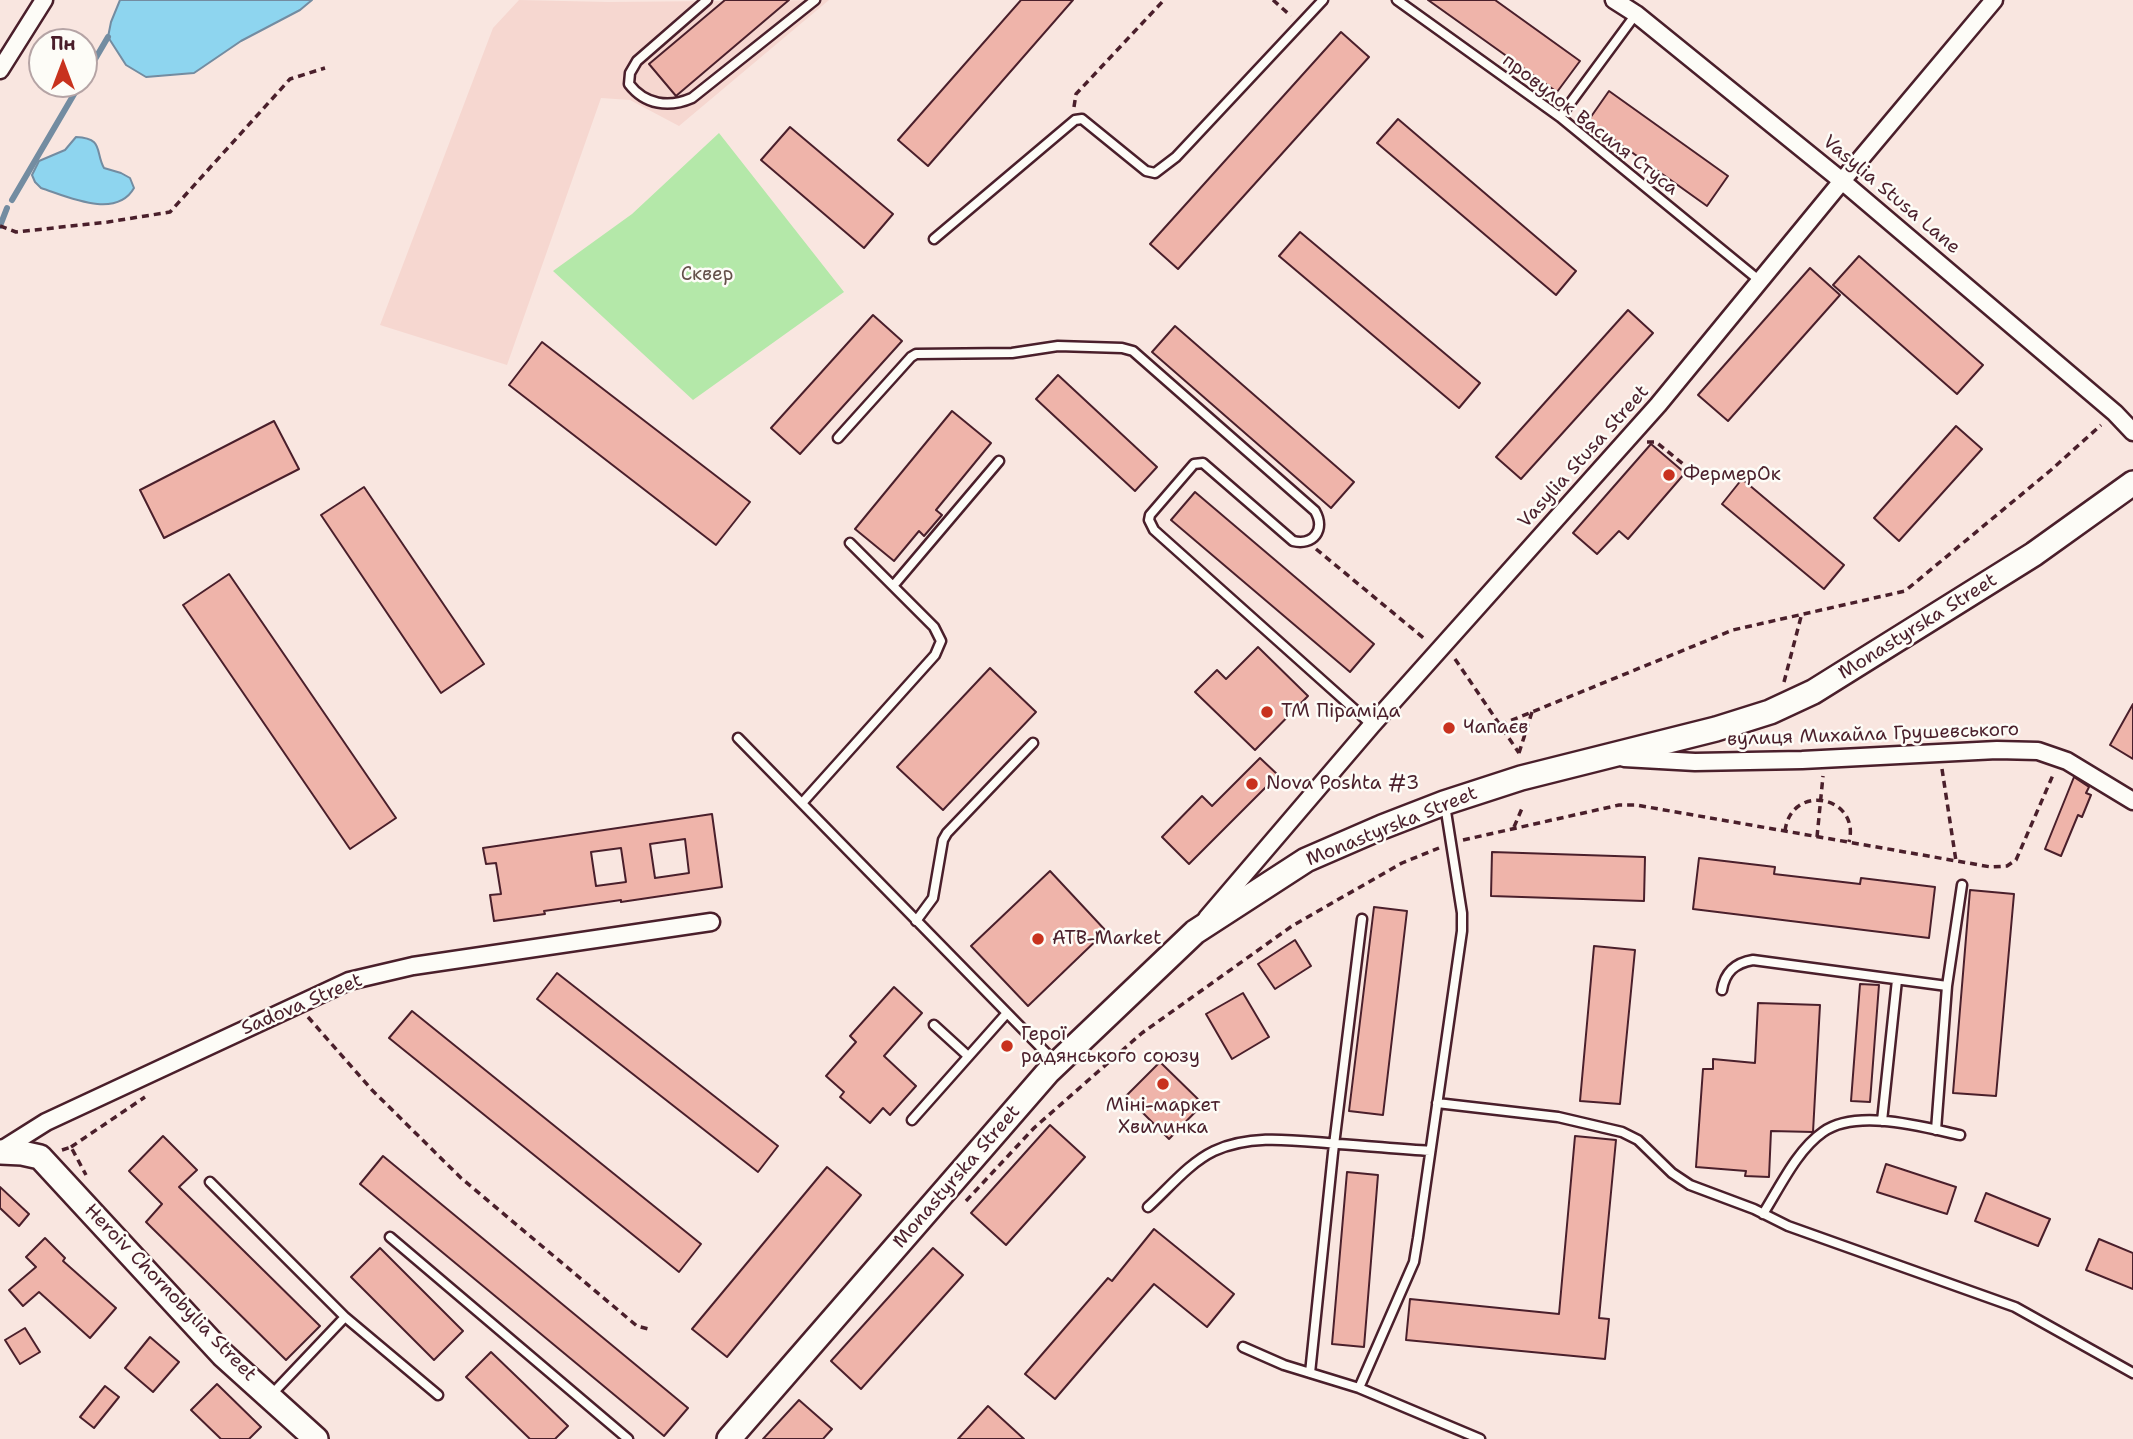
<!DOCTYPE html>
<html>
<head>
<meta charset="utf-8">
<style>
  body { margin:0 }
  #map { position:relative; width:2133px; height:1439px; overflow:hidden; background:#f9e6e0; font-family:"Shantell Sans",sans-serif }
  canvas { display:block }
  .north { position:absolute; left:28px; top:28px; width:70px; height:70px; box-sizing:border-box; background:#fdfcf7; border:2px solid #b5a4a5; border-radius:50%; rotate:0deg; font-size:19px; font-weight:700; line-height:28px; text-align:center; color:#4a1f2b }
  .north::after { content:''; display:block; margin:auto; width:24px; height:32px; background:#c8321e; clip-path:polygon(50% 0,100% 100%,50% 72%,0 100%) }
</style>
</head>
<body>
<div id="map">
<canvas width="2133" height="1439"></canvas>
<div class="north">Пн</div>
</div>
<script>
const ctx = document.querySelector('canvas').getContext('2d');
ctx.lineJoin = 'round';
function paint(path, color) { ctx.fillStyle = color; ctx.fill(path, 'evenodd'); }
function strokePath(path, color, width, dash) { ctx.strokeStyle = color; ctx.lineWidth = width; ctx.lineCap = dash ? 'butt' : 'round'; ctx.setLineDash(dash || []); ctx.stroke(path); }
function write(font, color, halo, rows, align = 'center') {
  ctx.font = font + ' "Shantell Sans",sans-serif'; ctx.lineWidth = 5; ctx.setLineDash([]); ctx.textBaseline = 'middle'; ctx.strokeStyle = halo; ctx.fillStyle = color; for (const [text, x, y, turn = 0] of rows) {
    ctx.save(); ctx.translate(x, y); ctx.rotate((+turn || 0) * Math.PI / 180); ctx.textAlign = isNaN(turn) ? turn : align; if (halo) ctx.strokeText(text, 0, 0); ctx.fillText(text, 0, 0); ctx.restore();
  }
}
const built = new Path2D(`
  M519 0 608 2 829 0 679 126 630 100 601 98 507 365 380 325 493 28Z`);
const green = new Path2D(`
  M719 133 844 292 693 400 553 271 632 214Z`);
const water = new Path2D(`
  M120 0H312L300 10 241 41 194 73 146 77 126 65 108 37 111 22Z
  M76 137C104 138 95 152 104 168L121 173 130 178 134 188C116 220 66 196 41 188L35 182 32 175 39 161 65 150Z`);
const stream = new Path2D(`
  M84 78 108 37
  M12 200 80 84
  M0 226 7 208`);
const building = new Path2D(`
  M725 0H789L676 96 649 64Z
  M1021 0H1073L928 166 898 140Z
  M1428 0H1495L1580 61 1557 92Z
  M1341 32 1369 57 1178 269 1150 244Z
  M1609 91 1728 176 1707 206 1588 121Z
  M1398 119 1576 271 1556 295 1377 143Z
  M790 127 893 214 864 248 761 160Z
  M1300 232 1480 383 1459 408 1279 256Z
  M1859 256 1983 365 1957 394 1833 285Z
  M1810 268 1840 295 1728 421 1698 395Z
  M1628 310 1653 333 1521 479 1496 457Z
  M873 315 902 341 800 454 771 428Z
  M1175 326 1354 482 1331 508 1152 352Z
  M542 342 750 502 716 545 509 385Z
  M1058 375 1157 467 1135 491 1036 399Z
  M952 411 991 443 936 510 942 515 924 536 919 531 894 561 855 529Z
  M274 421 299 469 164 538 140 490Z
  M1956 426 1982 449 1899 541 1874 518Z
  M1651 444 1685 473 1628 539 1619 531 1597 554 1573 533Z
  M1742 479 1844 565 1824 589 1722 504Z
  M364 487 484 664 441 693 321 515Z
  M1195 492 1374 644 1350 672 1171 520Z
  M229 574 396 818 350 849 183 605Z
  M1258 647 1308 696 1255 750 1195 692 1217 670 1226 679Z
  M990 668 1036 712 943 810 897 767Z
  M2133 704V759L2110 745Z
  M1260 758 1278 775 1189 864 1162 837 1202 796 1212 806Z
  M2074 777 2089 787 2086 793 2091 795 2082 817 2078 815 2061 856 2045 849Z
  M712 814 722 887 621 902V900L544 911 545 914 494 921 490 895 501 894 496 863 486 864 483 848ZM685 839 689 873 655 878 650 844ZM621 848 626 882 596 886 591 852Z
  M1492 852 1645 857 1644 901 1491 896Z
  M1699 858 1775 867 1774 874 1860 884 1861 878 1935 887 1929 938 1693 909Z
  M1050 871 1106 931 1028 1006 971 946Z
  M1970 890 2014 894 1996 1096 1953 1093Z
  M1374 907 1407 911 1383 1115 1349 1111Z
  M1295 940 1311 966 1275 989 1258 964Z
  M1594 946 1635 950 1620 1104 1580 1101Z
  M557 973 778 1146 758 1172 537 999Z
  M1860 984 1879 985 1870 1102 1851 1101Z
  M894 987 922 1013 884 1056 916 1086 890 1115 883 1108 870 1123 840 1097 844 1092 826 1076 856 1042 850 1036Z
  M1243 993 1269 1037 1232 1059 1206 1014Z
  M1758 1003 1820 1005 1813 1132 1771 1131 1769 1177 1745 1176 1746 1171 1696 1167 1703 1069H1713V1059L1755 1063Z
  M412 1011 701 1244 679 1272 389 1038Z
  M1160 1062 1203 1104 1169 1139 1126 1096Z
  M1050 1125 1085 1157 1006 1245 971 1213Z
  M163 1136 197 1170 179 1187 320 1326 286 1360 146 1222 162 1204 129 1171Z
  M1575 1136 1616 1140 1599 1318 1609 1319 1605 1359 1406 1340 1410 1299 1559 1314Z
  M383 1156 688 1408 664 1436 360 1184Z
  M1886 1164 1956 1187 1947 1214 1877 1192Z
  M827 1167 861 1195 727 1357 692 1329Z
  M1347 1172 1378 1175 1364 1347 1332 1344Z
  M0 1187 29 1214 19 1226 0 1208Z
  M1986 1193 2050 1219 2038 1246 1975 1221Z
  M1154 1229 1234 1294 1207 1327 1154 1284 1055 1399 1025 1374 1108 1278 1112 1281Z
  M45 1238 65 1258 63 1261 116 1308 90 1338 39 1292 23 1306 9 1290 36 1267 26 1257Z
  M2099 1239 2133 1253V1289L2086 1270Z
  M380 1248 463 1331 434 1360 351 1277Z
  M933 1248 963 1275 861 1389 831 1361Z
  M25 1328 40 1352 20 1364 5 1340Z
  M150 1337 179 1362 153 1392 125 1368Z
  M491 1352 568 1426 555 1439H530L466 1377Z
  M217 1384 261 1427 249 1439H221L191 1410Z
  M105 1386 119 1397 94 1428 80 1417Z
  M799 1400 832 1429 823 1439H763Z
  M988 1406 1024 1439H958Z`);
const path = new Path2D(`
  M1273 0 1291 16
  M1074 107 1076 94 1164 0
  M0 226 16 232 108 222 170 212 290 79 325 68
  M1647 442H1656L1683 464
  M1316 549 1426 640
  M1455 659 1519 753
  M1784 682 1802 613
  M1500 725 1733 630 1905 591 2051 470 2101 425
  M1519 753 1532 712
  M1942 769 1956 861
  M1514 827 1523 806
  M1785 831C1791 782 1861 796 1849 842
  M1817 837 1823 776
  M1463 840 1619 805H1636L1991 867 2007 866 2016 860 2053 775
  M308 1017 372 1090 461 1178 637 1326 652 1330
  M71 1147 145 1097
  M62 1150 71 1147 86 1175
  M966 1201 1034 1128 1142 1033 1292 926 1402 863 1439 848`);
const service = new Path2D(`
  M707 0 637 61 630 73 629 84C645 105 669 108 692 98L815 0
  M1397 0 1560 117 1760 281
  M1560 117 1636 14
  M934 239 1075 120 1082 119 1146 171 1155 173 1176 157 1323 0
  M838 438 911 357 916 354 1012 353 1058 346 1122 348 1133 351 1315 511C1326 530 1313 546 1293 541L1203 463 1194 464 1150 515 1149 520 1154 530 1372 725
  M893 586 999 461
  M738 738 1054 1061
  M803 802 935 655 941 641 934 627 850 543
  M916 921 933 898 943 840 947 833 1033 743
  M1722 990C1725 972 1735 963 1753 960L1947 986
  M934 1025 968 1056
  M1437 1103 1558 1117 1622 1132 1638 1140 1672 1173 1690 1185 1754 1209 1788 1226 2015 1307 2133 1373
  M912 1120 1007 1013
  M1882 1121 1897 980
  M1936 1130 1947 986 1962 885
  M210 1182 345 1317
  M1148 1207C1169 1188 1189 1163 1214 1151 1253 1133 1297 1141 1338 1144 1368 1146 1399 1149 1430 1151
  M1763 1214C1780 1187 1797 1150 1823 1132 1857 1108 1923 1127 1960 1135
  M390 1237 628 1439
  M1243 1347 1284 1365 1359 1388 1480 1439
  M1310 1373 1333 1153 1362 919
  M1359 1388 1414 1262 1418 1238 1462 931V913L1445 805
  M272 1394 345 1317 438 1395`);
const minor = new Path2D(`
  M1614 0 1636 14 1842 181 2115 413 2133 432
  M0 70 44 0
  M1624 758 1695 762 1802 760 1997 750 2038 751 2067 761 2133 801
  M1207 918 1372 725 1658 405 1842 181 1994 0
  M0 1151 46 1122 349 981 413 966 711 922`);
const secondary = new Path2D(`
  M0 1152 22 1153 40 1157 223 1355 316 1439
  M729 1439 1048 1072 1195 932 1306 860 1382 827 1444 803 1521 778 1716 729 1770 712 1813 692 2034 554 2133 483`);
const markers = [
  [1669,475,7,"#c8321e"],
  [1267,712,7,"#c8321e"],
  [1449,728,7,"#c8321e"],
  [1252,784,7,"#c8321e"],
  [1038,939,7,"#c8321e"],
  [1007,1046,7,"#c8321e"],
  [1163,1084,7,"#c8321e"]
];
const streetNames = [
  ["провулок Василя Стуса",1590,125,38],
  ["Vasylia Stusa Lane",1891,195,40],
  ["Vasylia Stusa Street",1584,457,-48],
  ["Monastyrska Street",1918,627,-32],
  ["вулиця Михайла Грушевського",1873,735,-2],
  ["Monastyrska Street",1392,827,-22],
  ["Sadova Street",302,1005,-23],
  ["Monastyrska Street",957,1177,-49],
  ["Heroiv Chornobylia Street",170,1293,46]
];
const parkNames = [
  ["Сквер",707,275]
];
const poiNames = [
  ["ФермерОк",1683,475],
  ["ТМ Піраміда",1281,712],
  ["Чапаєв",1463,728],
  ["Nova Poshta #3",1266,784],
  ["ATB-Market",1052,939],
  ["Герої",1021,1035],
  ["радянського союзу",1021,1057],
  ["Міні-маркет",1163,1106,"center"],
  ["Хвилинка",1163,1128,"center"]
];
paint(built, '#f6d7d0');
paint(green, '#b4e8a9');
paint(water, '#8ed5ef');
strokePath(water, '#738ca1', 2);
strokePath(stream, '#738ca1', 6);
paint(building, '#efb4aa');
strokePath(building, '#4a1f2b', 2);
strokePath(service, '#4a1f2b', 13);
strokePath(minor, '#4a1f2b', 21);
strokePath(secondary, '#4a1f2b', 28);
strokePath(path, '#4a1f2b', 3.5, [7, 5]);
strokePath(service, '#fdfcf7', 8);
strokePath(minor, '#fdfcf7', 16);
strokePath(secondary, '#fdfcf7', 23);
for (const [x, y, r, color] of markers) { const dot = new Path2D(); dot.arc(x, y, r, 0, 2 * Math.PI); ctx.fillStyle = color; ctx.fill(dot); strokePath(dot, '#fdfcf7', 2.5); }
write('19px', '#4a1f2b', '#fdfcf7', streetNames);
write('19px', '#64514a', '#fdfcf7', parkNames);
write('19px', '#4a1f2b', '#fdfcf7', poiNames, 'left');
</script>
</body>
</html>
